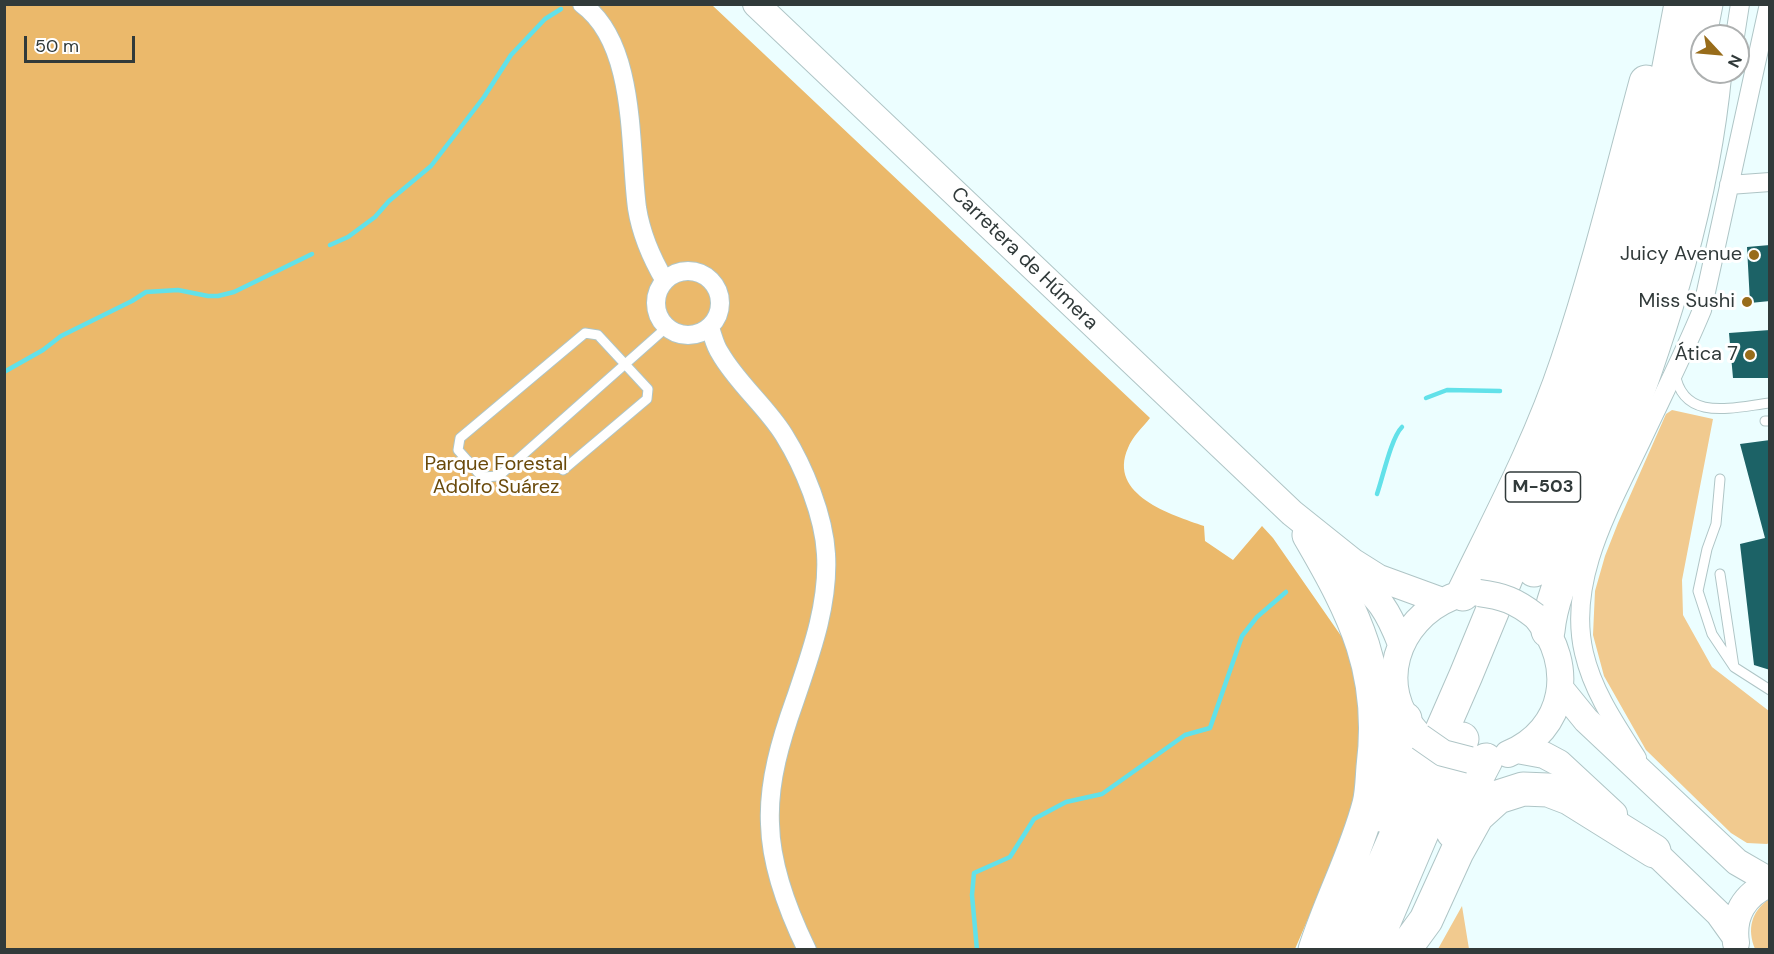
<!DOCTYPE html>
<html>
<head>
<meta charset="utf-8">
<style>
  body { margin:0 }
  #map { position:relative; width:1774px; height:954px; overflow:hidden; background:#ecfeff; font-family:"DM Sans",sans-serif }
  canvas { display:block }
  .frame { position:absolute; inset:0; border:6px solid #313a3a; pointer-events:none }
  .north { position:absolute; left:1690px; top:24px; width:60px; height:60px; box-sizing:border-box; background:#fff; border:2px solid #adb0b0; border-radius:50%; rotate:116deg; font-size:16px; font-weight:700; line-height:24px; text-align:center; color:#313a3a }
  .north::after { content:''; display:block; margin:auto; width:21px; height:27px; background:#986c1a; clip-path:polygon(50% 0,100% 100%,50% 72%,0 100%) }
  .scale { position:absolute; left:24px; top:36px; width:111px; height:27px; box-sizing:border-box; border:3px solid #313a3a; border-top:0; padding-left:8px; font-size:18px; line-height:21px; white-space:nowrap; color:#313a3a; -webkit-text-stroke:4px #fff; paint-order:stroke }
</style>
</head>
<body>
<div id="map">
<canvas width="1774" height="954"></canvas>
<div class="frame"></div>
<div class="north">N</div>
<div class="scale">50 m</div>
</div>
<script>
const ctx = document.querySelector('canvas').getContext('2d');
ctx.lineJoin = 'round';
function paint(path, color) { ctx.fillStyle = color; ctx.fill(path, 'evenodd'); }
function strokePath(path, color, width, dash) { ctx.strokeStyle = color; ctx.lineWidth = width; ctx.lineCap = dash ? 'butt' : 'round'; ctx.setLineDash(dash || []); ctx.stroke(path); }
function write(font, color, halo, rows, align = 'center') {
  ctx.font = font + ' "DM Sans",sans-serif'; ctx.lineWidth = 6; ctx.setLineDash([]); ctx.textBaseline = 'middle'; ctx.strokeStyle = halo; ctx.fillStyle = color; for (const [text, x, y, turn = 0] of rows) {
    ctx.save(); ctx.translate(x, y); ctx.rotate((+turn || 0) * Math.PI / 180); ctx.textAlign = isNaN(turn) ? turn : align; if (halo) ctx.strokeText(text, 0, 0); ctx.fillText(text, 0, 0); ctx.restore();
  }
}
const green = new Path2D(`
  M1672 410 1713 419 1682 580 1683 615 1712 667 1769 711 1770 842 1767 844 1747 843 1731 833 1646 750 1604 676 1593 635 1595 591 1605 556 1618 523 1666 414Z
  M1769 899V949H1755C1747 929 1751 912 1769 899Z
  M1462 906 1469 949H1438Z`);
const forest = new Path2D(`
  M5 5H712L1150 418C1143 427 1132 437 1128 448 1107 495 1172 515 1204 526L1205 541 1233 560 1262 526 1273 538 1346 643 1362 696 1363 761 1342 840 1295 949 5 950Z`);
const stream = new Path2D(`
  M330 245 348 237 375 217 389 201 431 166 484 97 511 55 545 19 561 9
  M4 372 43 350 61 336 132 301 146 292 178 290 208 296H218L234 292 312 254
  M1426 398 1447 390 1500 391
  M1377 494C1383 477 1391 438 1402 427
  M977 950 972 895 974 873 1010 857 1034 819 1066 802 1102 794 1185 735 1210 728 1242 636 1257 617 1286 592`);
const building = new Path2D(`
  M1770 245V301L1750 303 1747 247Z
  M1770 330V378H1733L1729 333Z
  M1770 440V670L1754 665 1740 544 1765 538 1740 444Z`);
const lane = new Path2D(`
  M1675 373C1683 423 1734 407 1770 403
  M1765 421H1770
  M563 470 647 399 648 389 598 335 585 333 460 438 458 450 482 477 499 476 667 327
  M1720 479 1716 524 1707 549 1698 591 1712 634 1734 667
  M1720 574 1734 667 1770 690`);
const street = new Path2D(`
  M582 4C637 44 629 147 637 208 641 233 652 259 665 281
  M1735 36 1740 4
  M1729 185 1770 182
  M656 303a32 32 0 1 1 64 0a32 32 0 1 1-64 0Z
  M710 328C713 336 715 346 720 353 737 383 766 406 784 435 804 467 824 516 826 554 829 604 811 653 795 700 781 739 768 782 770 824 771 867 788 911 807 950
  M1637 758C1616 725 1593 692 1584 653 1567 581 1609 509 1639 446 1660 401 1683 356 1702 310L1769 4`);
const secondary = new Path2D(`
  M756 4 1292 513 1352 561 1379 578 1442 601
  M1352 574C1380 600 1387 608 1401 644
  M1560 688 1586 720 1737 862 1770 881
  M1417 733C1374 687 1396 620 1452 597
  M1517 750 1544 755 1559 763 1614 814
  M1508 754C1566 730 1576 665 1537 618
  M1641 839 1719 914 1734 935
  M1736 943C1732 916 1744 894 1770 884`);
const highway = new Path2D(`
  M1309 535C1355 614 1385 673 1373 767 1372 779 1372 792 1369 804 1356 854 1331 900 1315 950
  M1534 570C1579 460 1624 351 1656 236 1677 160 1691 82 1706 4
  M1463 594C1500 518 1540 443 1567 362 1598 270 1621 175 1646 82
  M1548 631C1551 600 1564 573 1576 545 1591 512 1605 478 1618 445 1664 325 1703 200 1715 72
  M1380 815C1393 782 1402 754 1405 719
  M1453 832 1475 781 1486 760
  M1346 950 1466 675 1560 447 1602 333 1632 233 1657 130 1681 4
  M1372 950 1462 739
  M1404 950 1426 920 1457 852 1477 816 1498 797 1523 789 1548 790 1569 798 1654 851`);
const secondaryBridge = new Path2D(`
  M1479 593C1503 596 1516 601 1535 616
  M1420 737 1443 753 1470 760`);
const markers = [
  [1754,255,6,"#986c1a"],
  [1747,302,6,"#986c1a"],
  [1750,355,6,"#986c1a"]
];
const shields = [
  [1543,487,75]
];
const shieldNames = [
  ["M-503",1543,487]
];
const poiNames = [
  ["Juicy Avenue",1742,255],
  ["Miss Sushi",1735,302],
  ["Ática 7",1738,355]
];
const streetNames = [
  ["Carretera de Húmera",1024,259,44]
];
const parkNames = [
  ["Parque Forestal",496,465],
  ["Adolfo Suárez",496,488]
];
paint(green, '#f1ca8f');
paint(forest, '#ebb96b');
strokePath(stream, '#62e1e9', 4.5);
paint(building, '#1c6266');
strokePath(lane, '#afc5c6', 11);
strokePath(street, '#afc5c6', 20);
strokePath(secondary, '#afc5c6', 28);
strokePath(highway, '#afc5c6', 35);
strokePath(lane, '#fff', 9);
strokePath(street, '#fff', 18);
strokePath(secondary, '#fff', 26);
strokePath(highway, '#fff', 33);
strokePath(secondaryBridge, '#afc5c6', 28, []);
strokePath(secondaryBridge, '#fff', 26);
for (const [x, y, r, color] of markers) { const dot = new Path2D(); dot.arc(x, y, r, 0, 2 * Math.PI); ctx.fillStyle = color; ctx.fill(dot); strokePath(dot, '#fff', 2); }
for (const [x, y, w] of shields) { const box = new Path2D(); box.roundRect(x - w / 2, y - 15, w, 30, 4.5); ctx.fillStyle = '#fff'; ctx.fill(box); strokePath(box, '#313a3a', 1.5); }
write('bold 18px', '#313a3a', null, shieldNames);
write('20px', '#313a3a', '#fff', poiNames, 'right');
write('20px', '#313a3a', '#fff', streetNames);
write('20px', '#6a4a0b', '#fff', parkNames);
</script>
</body>
</html>
